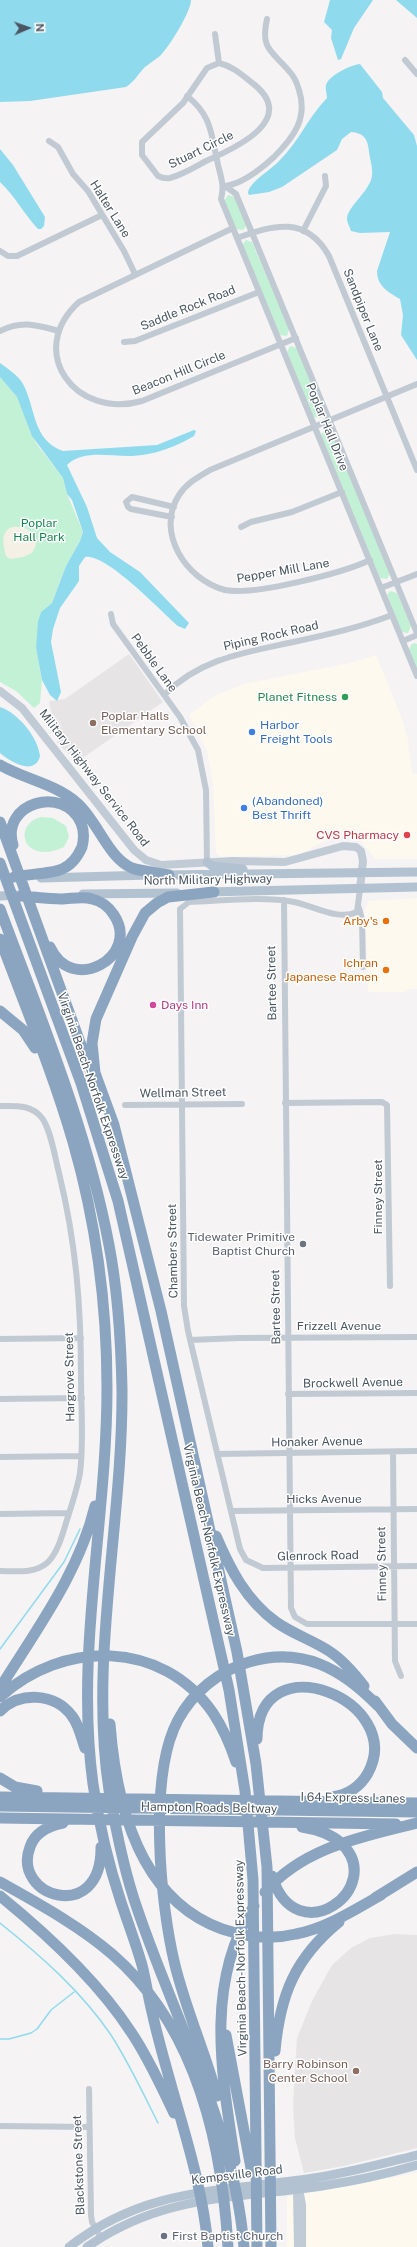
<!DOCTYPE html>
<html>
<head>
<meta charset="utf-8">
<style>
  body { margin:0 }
  #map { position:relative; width:417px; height:2247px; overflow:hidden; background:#f5f3f3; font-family:"Public Sans",sans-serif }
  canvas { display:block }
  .north { position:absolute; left:8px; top:8px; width:40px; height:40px; -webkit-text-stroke:3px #fff; paint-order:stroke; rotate:88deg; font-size:11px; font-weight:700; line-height:16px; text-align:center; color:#4a5661 }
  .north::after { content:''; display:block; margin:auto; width:14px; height:18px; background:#4a5661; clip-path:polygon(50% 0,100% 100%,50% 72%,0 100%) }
</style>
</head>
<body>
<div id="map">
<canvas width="417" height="2247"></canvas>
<div class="north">N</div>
</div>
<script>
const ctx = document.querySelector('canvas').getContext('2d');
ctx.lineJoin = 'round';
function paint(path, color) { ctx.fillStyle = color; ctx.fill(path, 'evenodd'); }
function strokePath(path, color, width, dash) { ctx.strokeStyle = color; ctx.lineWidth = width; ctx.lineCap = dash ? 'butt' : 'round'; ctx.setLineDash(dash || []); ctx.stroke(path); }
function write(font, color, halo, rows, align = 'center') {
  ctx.font = font + ' "Public Sans",sans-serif'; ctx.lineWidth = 3; ctx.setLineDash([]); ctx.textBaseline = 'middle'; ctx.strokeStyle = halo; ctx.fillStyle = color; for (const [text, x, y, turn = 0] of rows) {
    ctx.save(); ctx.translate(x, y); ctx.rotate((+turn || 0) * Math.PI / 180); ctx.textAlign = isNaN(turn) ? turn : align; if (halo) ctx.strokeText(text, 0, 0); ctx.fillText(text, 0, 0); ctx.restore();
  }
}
const commercial = new Path2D(`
  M376 655 402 719 408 740 412 774H417V859H376L356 836 329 839 298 855 220 857 216 853 213 783 207 751 189 715 214 696 244 684 350 663Z
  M417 898V989H410L405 992H368L365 910 368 901Z
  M417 2173V2247H287V2197Z`);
const education = new Path2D(`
  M129 654 163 702 77 762 58 744 49 701 65 699Z
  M395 1934 417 1935V2148L344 2166 304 2173 295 2138 293 2104 297 2038 312 2001 332 1965 351 1948 370 1938Z`);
const green = new Path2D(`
  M228 195 235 197 246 226 243 230 236 229 224 201Z
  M246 240 252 242 289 329 287 336 280 335 242 245Z
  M290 346 297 348 323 413 321 418 313 417 287 352Z
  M0 377 17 397 36 443 63 478 67 494 83 532 80 541 66 566 52 603 41 612 36 648 42 680 40 703 34 708 16 691 0 682Z
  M325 429 331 431 390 574 387 579 380 578 321 435Z
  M390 591 397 593 411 626 408 633 401 632 387 595Z
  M414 643 417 644V670L409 650 411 645Z
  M41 817 53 818 66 826 69 837 64 847C24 866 11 825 41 817Z`);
const sand = new Path2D(`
  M12 527C25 525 35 532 36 545L32 553 23 557 10 559 6 556C3 545 0 532 12 527Z`);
const water = new Path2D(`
  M0 0H191C191 12 169 47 160 56 155 60 150 63 145 67 138 74 135 81 126 87L30 101 0 102Z
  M330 0H373L354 28 341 59 338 60 331 38 332 30 324 22Z
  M396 0H417V18Z
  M360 64 382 92 383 98 414 135 417 146V360L401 335 403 315 400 299C388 292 377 286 377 271L390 232 360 233 351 231C350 227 347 223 347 219 347 207 370 191 372 176 373 169 370 159 369 152 368 139 364 133 351 132L342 139 337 150 282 187 269 192 249 195 248 193C249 182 271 170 279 161 299 142 308 117 327 98 327 94 325 89 326 85 329 75 351 65 360 64Z
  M0 149 13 165 45 217 44 226 41 229H38C24 214 15 196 0 182Z
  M0 363C8 369 18 375 23 384 36 408 32 440 63 451L157 445 194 430 196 431 194 436C175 447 154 455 132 456 110 457 84 449 67 465L87 507 97 538 110 552 140 572 189 623 185 629 178 626C162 612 105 552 85 557L79 566V581L60 608 53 629 51 642 61 692 57 701 50 695 42 680 36 648 38 622 41 612 52 603 66 566 80 541 83 532 72 500 67 494 63 478 32 436 17 397 0 377Z
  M0 707C18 713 38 737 40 756 35 777 9 761 0 753Z`);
const stream = new Path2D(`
  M0 1649 64 1562 80 1529
  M0 1923C40 1955 82 1992 111 2035 129 2063 143 2093 158 2123
  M0 2039H9L31 2033 37 2029 51 2010 74 1992`);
const street = new Path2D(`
  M215 34 219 63
  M405 60 417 74
  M219 63C232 66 241 74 251 82 300 118 238 147 206 161 195 167 182 175 170 178 165 179 162 178 158 176L142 155V142L183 103 207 68Z
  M187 96C211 115 211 132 217 160 220 176 225 183 221 199L417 676
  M49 141 58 147 73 174 88 191 124 251 135 274
  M225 186 236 194 417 633
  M225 186C242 184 262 168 274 157 294 137 308 118 299 90 297 83 294 76 289 71 272 51 260 49 267 19
  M233 228 79 302C25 351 75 420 142 401L296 338
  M303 231 326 186 325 176
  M237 238C273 225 306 215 329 256L417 470
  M0 251 8 256H17L102 215
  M0 331C22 320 36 325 59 331
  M124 342 135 341 259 292
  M172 517 131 509 128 507 126 502 132 497 174 507
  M241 527 251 522 292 512 342 492
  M370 560C343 573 253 596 225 590 186 580 155 532 179 495 187 483 198 477 210 470L417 384
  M381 588 417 574
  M111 614 113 624 180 717 198 750 206 790 207 862
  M403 641 417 635
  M164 695C202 657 248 652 298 641 330 634 361 627 392 615
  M360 889 357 912C338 921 314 906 294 902 264 896 220 901 189 902L180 909 184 1306 188 1331 240 1549 246 1560 263 1568 417 1566
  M284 900 291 1608 295 1617 307 1624H417
  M359 908 362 920 363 967
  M285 1103 382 1102 387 1105 390 1286
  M125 1105 242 1104
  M0 1106C15 1106 31 1104 42 1118 51 1130 55 1158 59 1173 76 1243 81 1304 81 1377 81 1409 84 1441 80 1473 77 1490 71 1507 66 1523 62 1536 57 1554 47 1563 34 1574 15 1571 0 1571
  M0 1339 81 1338
  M190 1340 239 1338 417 1337
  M288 1394 417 1393
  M0 1399 82 1398
  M393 1452 395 1661 401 1676
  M218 1454 417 1451
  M0 1457 81 1456
  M231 1511 417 1509
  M0 1514 69 1513
  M89 2089 91 2215 92 2222 101 2238
  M0 2126 88 2127`);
const secondary = new Path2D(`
  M0 691 22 708 134 850 146 860 161 865 233 861 285 862 343 846 356 847 361 851 363 861 360 889
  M298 2183 302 2205V2247
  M297 2192 298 2247`);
const primary = new Path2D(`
  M207 862 212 866 243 869
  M163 875 417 872
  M41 878 151 875
  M207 892 417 887
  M83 894 177 893
  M0 896 19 895
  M69 2247C145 2188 217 2192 307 2179 345 2174 381 2164 417 2155
  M87 2247C163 2194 235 2199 322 2186 354 2181 386 2174 417 2165`);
const highway = new Path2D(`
  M0 765C24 779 56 784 77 803 97 820 108 858 132 868 140 871 159 873 169 875
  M0 822 90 1070
  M13 845C0 803 64 784 81 823 84 830 84 839 82 847 78 856 72 865 62 869 52 874 27 874 14 877
  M0 863 81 1083 118 1201 229 1690 245 1791 253 1880 257 2247
  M214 892 168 897 157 903 145 913 132 937 96 1019 92 1043 95 1073 114 1125 161 1311 237 1652 256 1764 267 1867 271 2247
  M21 896C35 897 48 899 61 899 71 899 83 896 92 899 101 901 109 907 114 915 141 956 72 996 50 947
  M0 909C41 1019 87 1129 109 1245 118 1292 121 1341 122 1389 123 1521 89 1660 109 1790 116 1831 124 1872 138 1911 176 2023 234 2127 244 2247
  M0 939C25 1006 53 1073 73 1142 96 1222 107 1305 107 1388 107 1520 75 1652 93 1784 99 1824 108 1863 121 1902 128 1923 136 1944 142 1965 146 1981 148 1996 152 2012 159 2044 169 2077 178 2109 191 2154 204 2200 208 2247
  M0 1011 23 1030 35 1048
  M216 1536C230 1569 246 1600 276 1622 293 1634 312 1640 329 1651 343 1660 354 1673 364 1686
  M0 1688C36 1630 79 1573 95 1506
  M0 1697C62 1640 162 1639 213 1713 223 1728 230 1744 236 1762
  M375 1701 392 1724 417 1748
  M0 1711C20 1691 55 1693 72 1716 79 1725 81 1737 85 1748
  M110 1724C116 1803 139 1899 222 1929 246 1937 271 1940 296 1934 327 1928 354 1910 381 1895
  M257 1739C258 1640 407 1701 368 1773 360 1787 347 1795 332 1797
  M0 1778 15 1787 37 1791
  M0 1797 417 1803
  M0 1806 417 1812
  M0 1818 396 1824
  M63 1823C48 1826 35 1832 30 1847 11 1897 102 1925 101 1847
  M272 1876C296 1955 388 1887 341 1843 331 1834 315 1829 302 1827
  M0 1882C39 1904 78 1925 112 1954 195 2026 222 2141 228 2247
  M265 1892C304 1847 362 1837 417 1823
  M0 1896C48 1935 97 1980 131 2032 148 2057 161 2086 174 2113
  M375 1898 417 1872
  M226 2035 251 2168
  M275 2051C280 1995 295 1958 339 1922
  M217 2096C205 2052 186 2010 175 1965 160 1904 148 1776 178 1720 193 1692 219 1671 249 1662 302 1646 342 1669 378 1706
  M235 2161C222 2076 204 1982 254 1906`);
const markers = [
  [345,697,4,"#2e9e5b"],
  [93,723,4,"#8d6e63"],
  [252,732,4,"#3f7fe0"],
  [244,808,4,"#3f7fe0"],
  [407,835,4,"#e0444e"],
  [386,921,4,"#e8710a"],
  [386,970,4,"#e8710a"],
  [153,1005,4,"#d1479c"],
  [303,1244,4,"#6b7280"],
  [356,2071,4,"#8d6e63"],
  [164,2236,4,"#6b7280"]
];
const streetNames = [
  ["Stuart Circle",201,150,-26],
  ["Halter Lane",110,209,58],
  ["Saddle Rock Road",188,308,-22],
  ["Sandpiper Lane",363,310,68],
  ["Beacon Hill Circle",179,373,-22],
  ["Poplar Hall Drive",327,427,68],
  ["Pepper Mill Lane",283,571,-10],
  ["Piping Rock Road",271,636,-13],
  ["Pebble Lane",154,663,54],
  ["Military Highway Service Road",94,778,52],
  ["North Military Highway",208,880,-1],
  ["Bartee Street",272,983,-91],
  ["Virginia Beach-Norfolk Expressway",93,1086,71],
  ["Wellman Street",183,1093,-1],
  ["Finney Street",378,1197,-90],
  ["Chambers Street",173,1251,-91],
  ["Bartee Street",276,1307,-91],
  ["Frizzell Avenue",339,1326],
  ["Hargrove Street",70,1377,-91],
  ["Brockwell Avenue",353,1383,-1],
  ["Honaker Avenue",317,1442,-1],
  ["Hicks Avenue",324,1499],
  ["Virginia Beach-Norfolk Expressway",209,1540,77],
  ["Glenrock Road",318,1556,-1],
  ["Finney Street",382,1564,-91],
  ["I 64 Express Lanes",353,1798,1],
  ["Hampton Roads Beltway",209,1808,1],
  ["Virginia Beach-Norfolk Expressway",241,1958,-91],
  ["Blackstone Street",79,2165,-92],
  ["Kempsville Road",237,2175,-7]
];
const parkNames = [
  ["Poplar",39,523],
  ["Hall Park",39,537]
];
const leisureNames = [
  ["Planet Fitness",337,697]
];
const educationNames = [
  ["Poplar Halls",101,716],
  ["Elementary School",101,730],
  ["Barry Robinson",348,2064,"right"],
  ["Center School",348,2078,"right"]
];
const shopNames = [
  ["Harbor",260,725],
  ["Freight Tools",260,739],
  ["(Abandoned)",252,801],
  ["Best Thrift",252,815]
];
const healthNames = [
  ["CVS Pharmacy",399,835]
];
const foodNames = [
  ["Arby's",378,921],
  ["Ichran",378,963],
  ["Japanese Ramen",378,977]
];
const hotelNames = [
  ["Days Inn",161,1005]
];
const worshipNames = [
  ["Tidewater Primitive",295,1237],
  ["Baptist Church",295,1251],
  ["First Baptist Church",172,2236,"left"]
];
paint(commercial, '#fdf9ef');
paint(education, '#e6e4e5');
paint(green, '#c3f1d5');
paint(sand, '#f5f0e5');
paint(water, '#90daee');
strokePath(stream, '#90daee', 1.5);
strokePath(street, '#c1cad2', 6);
strokePath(secondary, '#c1cbd6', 8);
strokePath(primary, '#b3c2d1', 9);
strokePath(highway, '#8ba5c1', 11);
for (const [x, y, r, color] of markers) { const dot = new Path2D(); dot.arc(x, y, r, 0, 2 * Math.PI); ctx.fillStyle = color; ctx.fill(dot); strokePath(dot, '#fff', 1.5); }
write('12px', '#4a5661', '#fff', streetNames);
write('12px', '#17864f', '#fff', parkNames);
write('12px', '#27864d', '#fff', leisureNames, 'right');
write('12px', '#785e54', '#fff', educationNames, 'left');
write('12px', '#366cbe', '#fff', shopNames, 'left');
write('12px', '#be3a42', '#fff', healthNames, 'right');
write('12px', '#c56008', '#fff', foodNames, 'right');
write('12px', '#b23c85', '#fff', hotelNames, 'left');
write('12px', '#5b616d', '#fff', worshipNames, 'right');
</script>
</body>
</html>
